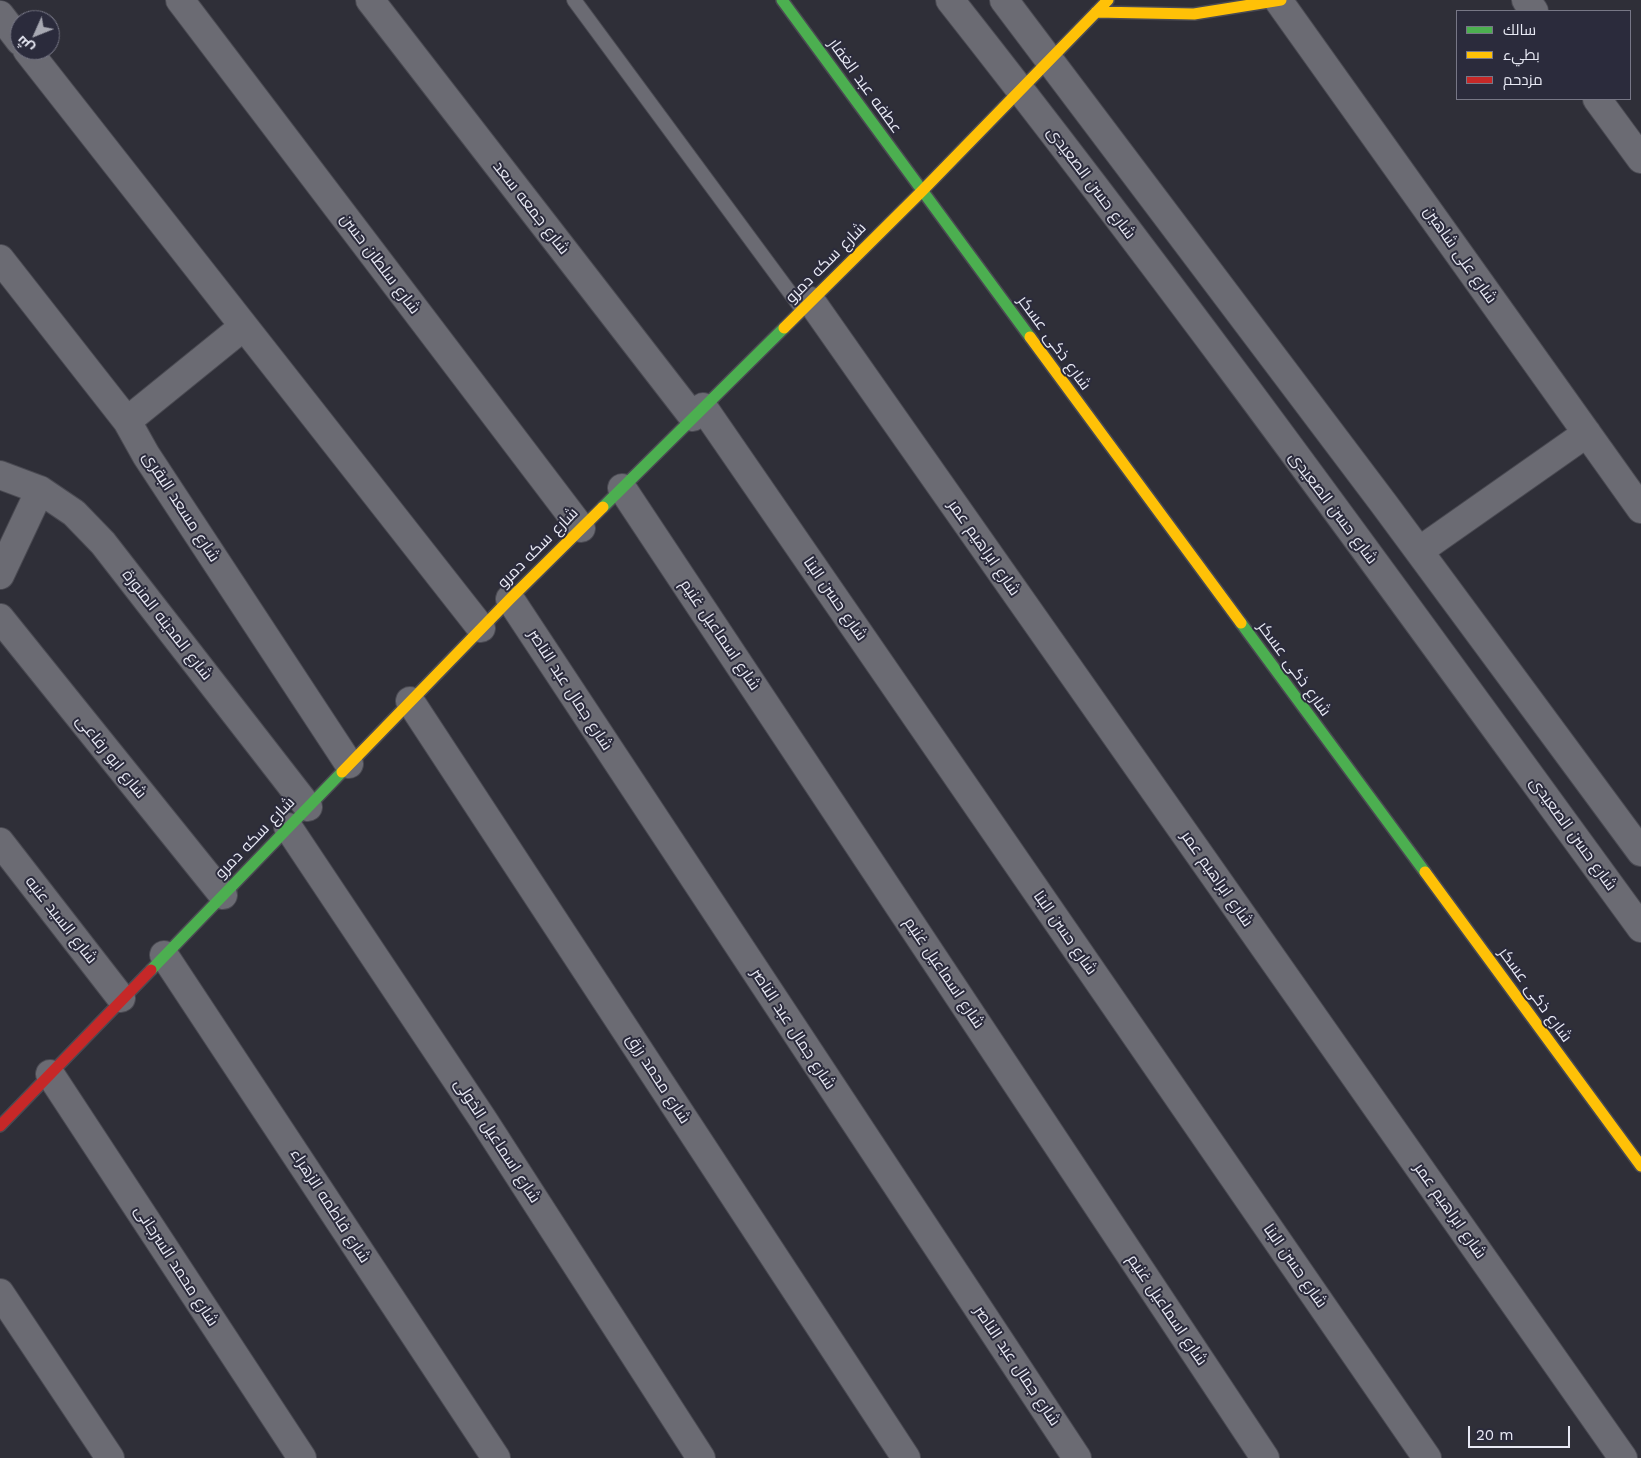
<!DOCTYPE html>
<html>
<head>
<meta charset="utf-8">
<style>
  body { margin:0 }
  #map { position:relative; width:1641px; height:1458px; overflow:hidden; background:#2f2f38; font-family:"Work Sans",Cairo,sans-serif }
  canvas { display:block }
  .legend { position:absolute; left:1456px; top:10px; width:175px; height:90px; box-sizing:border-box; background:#2b2b3c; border:1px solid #777786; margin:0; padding:6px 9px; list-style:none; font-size:15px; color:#e8e9f4 }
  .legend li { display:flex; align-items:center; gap:10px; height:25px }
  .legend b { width:25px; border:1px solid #777786 }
  .north { position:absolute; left:10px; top:10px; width:50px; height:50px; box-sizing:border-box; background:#2b2b3c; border:1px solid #777786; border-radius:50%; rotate:226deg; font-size:14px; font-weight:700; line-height:20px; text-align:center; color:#e8e9f4 }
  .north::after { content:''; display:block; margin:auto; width:18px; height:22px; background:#a7a8b2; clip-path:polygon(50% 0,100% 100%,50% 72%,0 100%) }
  .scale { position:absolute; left:1468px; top:1426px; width:102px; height:22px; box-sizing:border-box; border:2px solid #e8e9f4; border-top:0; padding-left:6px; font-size:15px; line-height:18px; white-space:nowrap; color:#e8e9f4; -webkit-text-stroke:4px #2b2b3c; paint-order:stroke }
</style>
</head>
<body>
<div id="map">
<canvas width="1641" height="1458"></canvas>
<ul class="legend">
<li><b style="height:6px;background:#4caf50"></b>سالك</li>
<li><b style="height:6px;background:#ffc107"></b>بطيء</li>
<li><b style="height:6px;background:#c62828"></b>مزدحم</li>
</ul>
<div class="north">ش</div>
<div class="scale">20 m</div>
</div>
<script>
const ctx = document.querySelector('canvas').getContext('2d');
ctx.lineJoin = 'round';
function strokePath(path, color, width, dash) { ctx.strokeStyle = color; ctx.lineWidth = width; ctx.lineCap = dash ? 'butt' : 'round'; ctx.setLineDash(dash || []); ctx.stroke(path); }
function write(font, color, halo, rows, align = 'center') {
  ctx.font = font + ' "Work Sans",Cairo,sans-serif'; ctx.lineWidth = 4; ctx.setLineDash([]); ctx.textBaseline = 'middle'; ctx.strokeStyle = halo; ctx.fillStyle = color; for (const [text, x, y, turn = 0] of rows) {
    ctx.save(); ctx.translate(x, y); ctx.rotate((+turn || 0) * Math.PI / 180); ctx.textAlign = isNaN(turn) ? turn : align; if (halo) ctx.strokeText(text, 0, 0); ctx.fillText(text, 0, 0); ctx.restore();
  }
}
const lane = new Path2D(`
  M574 0 802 309`);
const street = new Path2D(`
  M180 0 581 528
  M370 0 693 417
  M950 0C1189 303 1414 617 1641 928
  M1004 0 1384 504 1641 852
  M1278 0 1641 509
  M1526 0 1534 11
  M0 15 20 41
  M27 50 481 628
  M1597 99 1641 159
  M0 259 127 421 146 455 349 764
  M811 301 1623 1458
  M703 407 1427 1458
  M127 421 243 327
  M0 475 40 490 74 513 103 543 308 807
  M622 488 1265 1458
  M1419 551 1587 433
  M0 575 40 490
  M510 599 1077 1458
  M0 618 223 895
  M410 701 906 1458
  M288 827 482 1118 701 1458
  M0 842 121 998
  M164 955 496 1458
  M50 1074 302 1458
  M0 1293 110 1458`);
const fast = new Path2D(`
  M782 0 1030 337
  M603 507 784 328
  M1241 623 1425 872
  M151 970 342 772`);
const slow = new Path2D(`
  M1096 12 1194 14 1281 0
  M784 328 922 191 1108 0
  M1030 337 1241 623
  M342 772 510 599 603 507
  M1425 872 1641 1166`);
const jam = new Path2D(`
  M0 1126 151 970`);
const streetNames = [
  ["عطفه عبد الغفار",865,86,54],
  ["شارع حسن الصعيدى",1091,183,53],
  ["شارع جمعه سعد",531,208,52],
  ["شارع على شاهين",1460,255,55],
  ["شارع سكه دمرو",826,263,-45],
  ["شارع سلطان حسن",380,264,53],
  ["شارع ذكى عسكر",1054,343,54],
  ["شارع مسعد البقرى",181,507,57],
  ["شارع حسن الصعيدى",1333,508,53],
  ["شارع سكه دمرو",538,548,-45],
  ["شارع ابراهيم عمر",984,548,55],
  ["شارع حسن البنا",835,599,55],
  ["شارع المدينه المنورة",167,625,52],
  ["شارع اسماعيل غنيم",720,635,56],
  ["شارع ذكى عسكر",1294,669,54],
  ["شارع جمال عبد الناصر",570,690,57],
  ["شارع ابو رفاعى",111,757,51],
  ["شارع حسن الصعيدى",1573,834,54],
  ["شارع سكه دمرو",255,838,-46],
  ["شارع ابراهيم عمر",1217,879,55],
  ["شارع السيد عنبه",61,920,52],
  ["شارع حسن البنا",1065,933,55],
  ["شارع اسماعيل غنيم",944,973,56],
  ["شارع ذكى عسكر",1535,995,54],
  ["شارع جمال عبد الناصر",793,1029,57],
  ["شارع محمد رزق",658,1079,57],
  ["شارع اسماعيل الخولى",497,1141,57],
  ["شارع فاطمه الزهراء",330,1206,57],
  ["شارع ابراهيم عمر",1450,1211,55],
  ["شارع محمد السرجانى",176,1266,57],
  ["شارع حسن البنا",1295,1266,55],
  ["شارع اسماعيل غنيم",1167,1310,56],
  ["شارع جمال عبد الناصر",1017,1366,56]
];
strokePath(lane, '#4a4a52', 16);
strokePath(street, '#4a4a52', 30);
strokePath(fast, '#4a4a52', 14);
strokePath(slow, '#4a4a52', 14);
strokePath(jam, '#4a4a52', 14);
strokePath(lane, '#6b6b73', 14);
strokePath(street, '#6b6b73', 28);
strokePath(fast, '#4caf50', 11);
strokePath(slow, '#ffc107', 11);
strokePath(jam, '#c62828', 11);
write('16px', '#e8e9f4', '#2b2b3c', streetNames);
</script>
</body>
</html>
